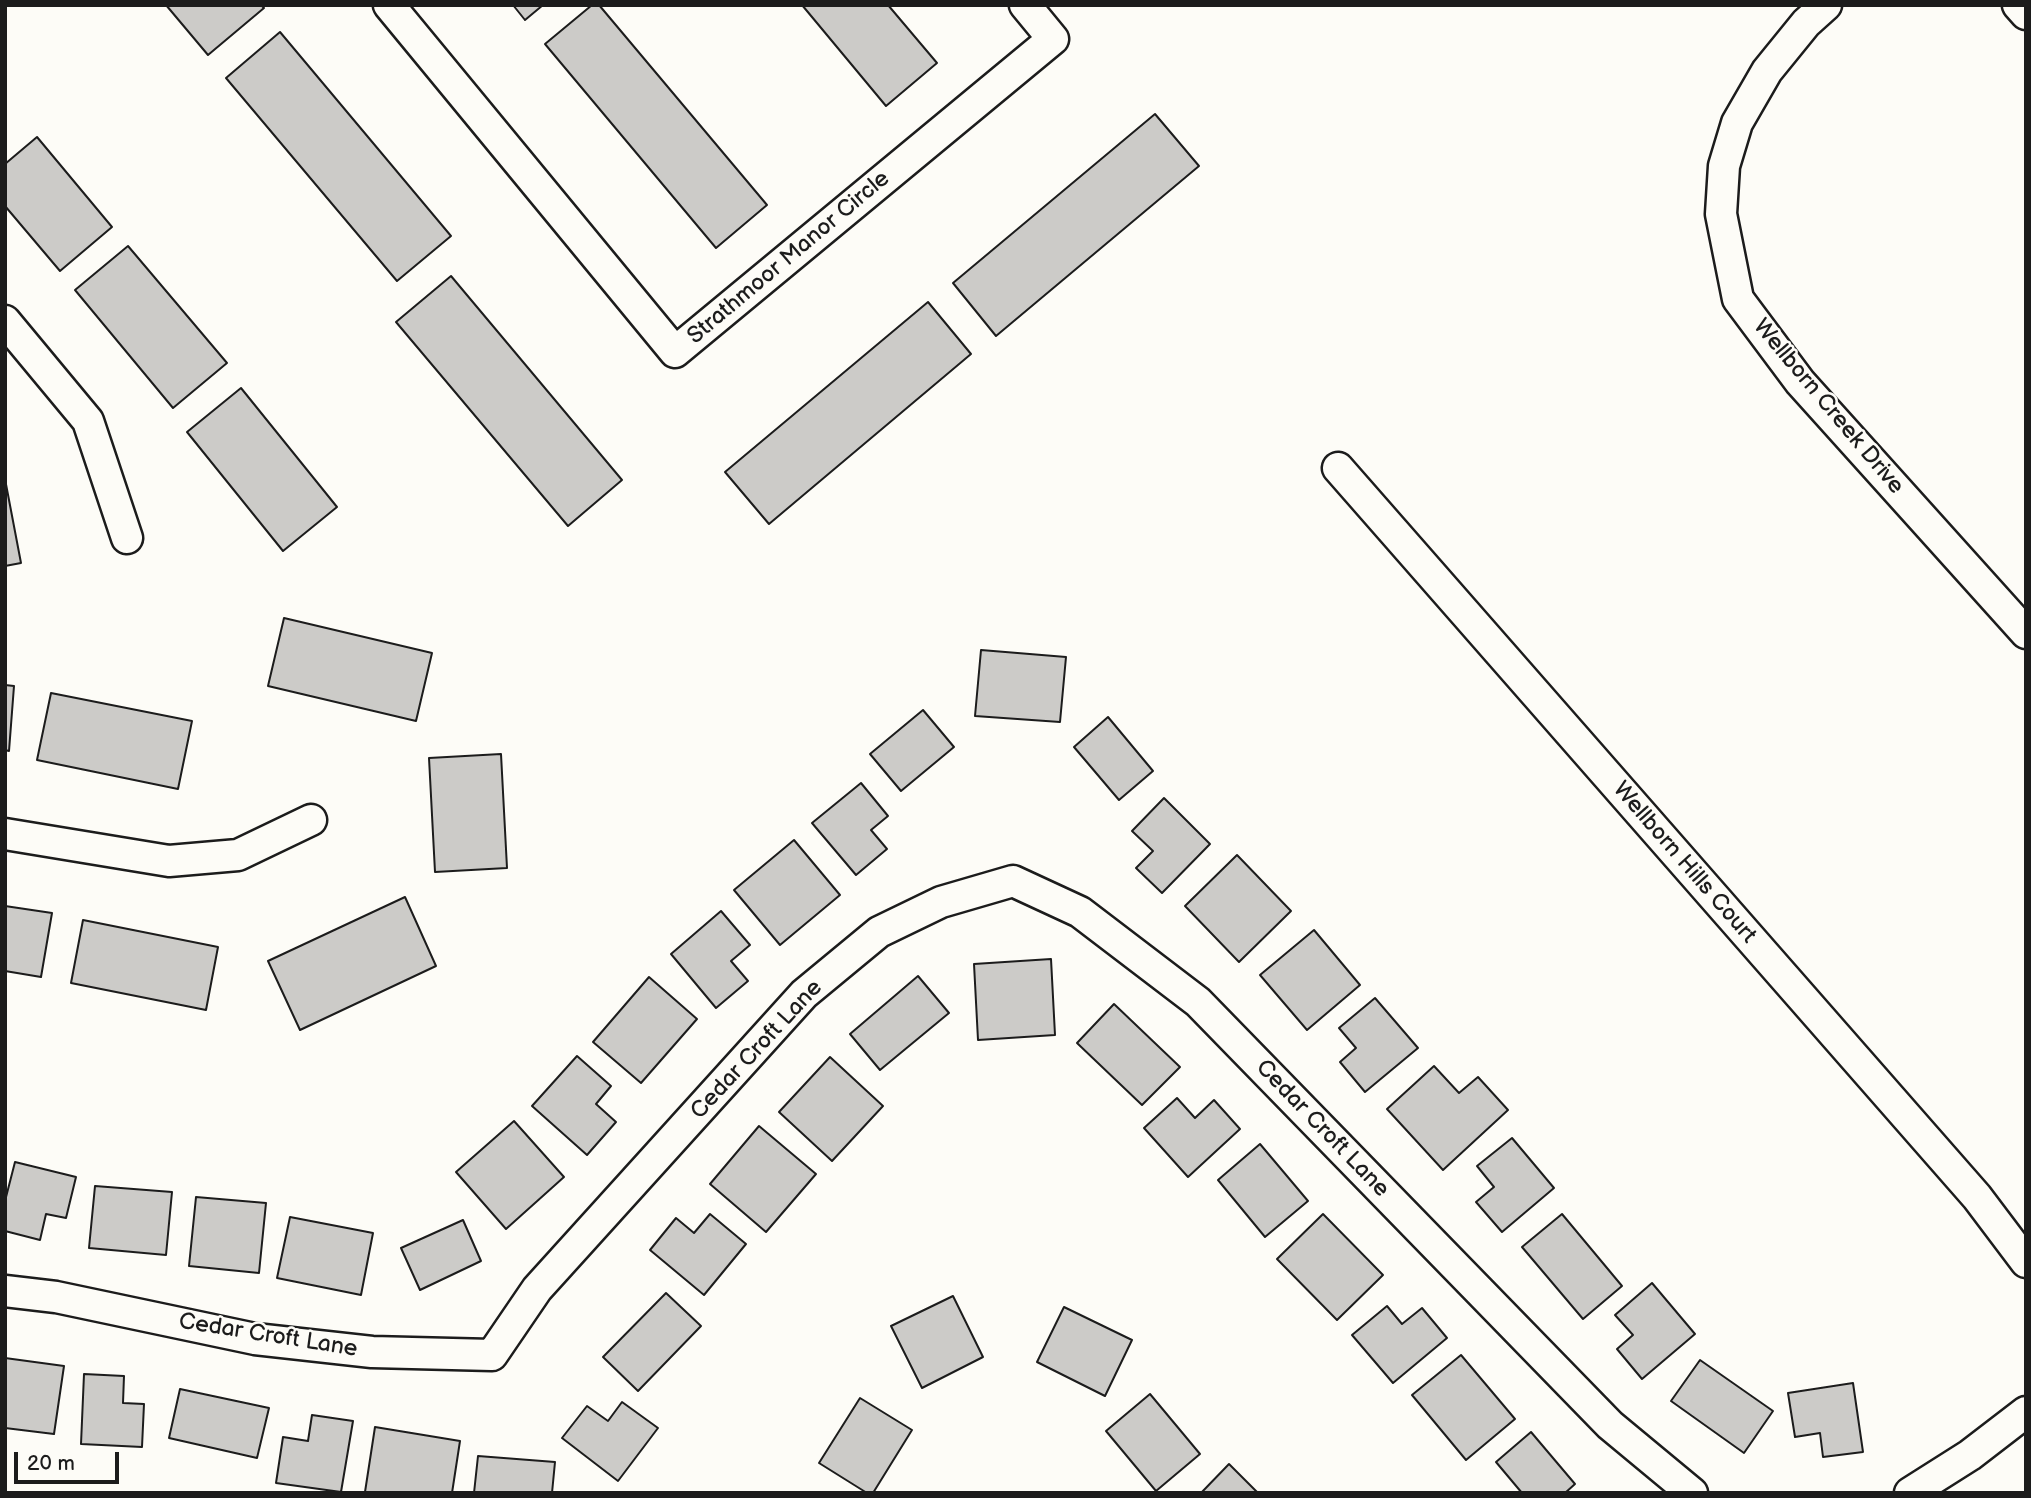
<!DOCTYPE html>
<html>
<head>
<meta charset="utf-8">
<style>
  body { margin:0 }
  #map { position:relative; width:2031px; height:1498px; overflow:hidden; background:#fdfcf7; font-family:"Balsamiq Sans",sans-serif }
  canvas { display:block }
  .frame { position:absolute; inset:0; border:7px solid #1c1c1c; pointer-events:none }
  .scale { position:absolute; left:14px; top:1452px; width:105px; height:32px; box-sizing:border-box; border:4px solid #1c1c1c; border-top:0; padding-left:9px; font-size:21px; line-height:24px; white-space:nowrap; color:#1c1c1c; -webkit-text-stroke:5px #fdfcf7; paint-order:stroke }
</style>
</head>
<body>
<div id="map">
<canvas width="2031" height="1498"></canvas>
<div class="frame"></div>
<div class="scale">20 m</div>
</div>
<script>
const ctx = document.querySelector('canvas').getContext('2d');
ctx.lineJoin = 'round';
function paint(path, color) { ctx.fillStyle = color; ctx.fill(path, 'evenodd'); }
function strokePath(path, color, width, dash) { ctx.strokeStyle = color; ctx.lineWidth = width; ctx.lineCap = dash ? 'butt' : 'round'; ctx.setLineDash(dash || []); ctx.stroke(path); }
function write(font, color, halo, rows, align = 'center') {
  ctx.font = font + ' "Balsamiq Sans",sans-serif'; ctx.lineWidth = 5; ctx.setLineDash([]); ctx.textBaseline = 'middle'; ctx.strokeStyle = halo; ctx.fillStyle = color; for (const [text, x, y, turn = 0] of rows) {
    ctx.save(); ctx.translate(x, y); ctx.rotate((+turn || 0) * Math.PI / 180); ctx.textAlign = isNaN(turn) ? turn : align; if (halo) ctx.strokeText(text, 0, 0); ctx.fillText(text, 0, 0); ctx.restore();
  }
}
const building = new Path2D(`
  M166 5H261L264 8 208 55Z
  M513 5H543L525 20Z
  M592 5H599L767 205 716 248 545 44Z
  M802 5H888L937 63 886 106Z
  M280 32 451 236 397 281 226 78Z
  M1155 114 1199 166 996 336 953 283Z
  M37 137 112 227 60 271 5 206V164Z
  M128 246 227 363 173 408 75 290Z
  M451 276 622 480 568 526 396 322Z
  M928 302 971 354 769 524 725 472Z
  M241 388 337 507 283 551 187 432Z
  M5 479 21 563 5 566Z
  M284 618 432 653 416 721 268 686Z
  M981 650 1066 657 1060 722 975 716Z
  M5 685 14 686 9 751 5 750Z
  M51 693 192 721 178 789 37 760Z
  M923 710 954 747 901 791 870 754Z
  M1108 717 1153 771 1119 800 1074 747Z
  M501 754 507 868 435 872 429 758Z
  M861 783 888 816 871 830 887 849 856 875 812 823Z
  M1164 798 1210 844 1162 893 1136 868 1153 851 1132 831Z
  M794 840 840 895 780 945 734 890Z
  M1237 855 1291 911 1239 962 1185 906Z
  M405 897 436 966 300 1030 268 961Z
  M5 906 52 913 41 977 5 971Z
  M721 911 750 945 731 961 748 981 716 1008 671 954Z
  M83 920 218 947 206 1010 71 983Z
  M1314 930 1360 985 1307 1030 1260 975Z
  M1051 959 1055 1035 978 1040 974 964Z
  M918 976 949 1013 880 1070 850 1034Z
  M649 977 697 1019 641 1083 593 1042Z
  M1375 998 1418 1048 1365 1092 1340 1062 1356 1048 1339 1028Z
  M1114 1004 1180 1067 1142 1105 1077 1043Z
  M577 1056 611 1086 596 1104 616 1122 587 1155 532 1106Z
  M830 1057 883 1106 832 1161 779 1112Z
  M1434 1066 1459 1093 1478 1077 1508 1110 1443 1170 1387 1109Z
  M1177 1098 1195 1118 1214 1100 1240 1129 1188 1177 1144 1128Z
  M514 1121 564 1177 506 1229 456 1172Z
  M759 1126 816 1174 766 1232 710 1184Z
  M1512 1138 1554 1188 1502 1232 1476 1202 1494 1187 1477 1166Z
  M1260 1144 1308 1201 1265 1237 1218 1180Z
  M15 1162 76 1177 66 1218 46 1214 40 1240 5 1231V1201Z
  M95 1186 172 1192 166 1255 89 1248Z
  M196 1197 266 1203 259 1273 189 1266Z
  M710 1214 746 1244 704 1295 650 1250 676 1218 694 1233Z
  M1323 1214 1383 1275 1337 1320 1277 1259Z
  M1562 1214 1622 1286 1583 1319 1522 1247Z
  M290 1217 373 1233 361 1295 277 1278Z
  M463 1220 481 1261 420 1290 401 1248Z
  M1652 1283 1695 1334 1642 1379 1617 1349 1633 1335 1615 1315Z
  M666 1293 701 1326 638 1391 603 1357Z
  M953 1296 983 1357 922 1388 891 1326Z
  M1387 1306 1402 1324 1422 1308 1447 1338 1393 1383 1352 1335Z
  M1064 1307 1132 1340 1105 1396 1037 1362Z
  M1461 1355 1515 1419 1466 1460 1412 1395Z
  M5 1358 64 1366 54 1434 5 1428Z
  M1700 1360 1773 1411 1744 1453 1671 1401Z
  M84 1374 124 1376 123 1403 144 1404 142 1447 81 1444Z
  M1853 1383 1863 1452 1823 1457 1820 1433 1795 1437 1788 1393Z
  M180 1389 269 1408 257 1458 169 1438Z
  M1150 1394 1200 1454 1156 1491 1106 1431Z
  M860 1398 912 1430 873 1493H867L819 1463Z
  M622 1402 658 1428 618 1481 562 1438 587 1406 608 1421Z
  M312 1415 353 1421 341 1492 276 1483 283 1437 308 1441Z
  M375 1427 460 1441 452 1493 365 1492Z
  M1531 1432 1575 1484 1565 1493H1522L1496 1462Z
  M478 1456 555 1462 552 1493H474Z
  M1229 1464 1258 1493H1201Z`);
const street = new Path2D(`
  M389 5 675 352 1053 39 1025 5
  M1826 5 1806 23 1767 71 1737 123 1724 166 1721 214 1738 299 1800 382 2026 633
  M2018 5 2026 14
  M5 321 88 421 127 538
  M1338 468 1977 1197 2026 1262
  M5 834 169 861 238 855 311 820
  M5 1291 56 1297 255 1339 372 1352 492 1355 537 1289 804 994 879 932 941 902 1013 881 1080 912 1198 1002 1610 1425 1692 1493
  M1910 1493 1970 1455 2026 1412`);
const streetNames = [
  ["Strathmoor Manor Circle",789,258,-40],
  ["Wellborn Creek Drive",1828,407,50],
  ["Wellborn Hills Court",1684,863,49],
  ["Cedar Croft Lane",757,1050,-47],
  ["Cedar Croft Lane",1322,1129,46],
  ["Cedar Croft Lane",268,1336,9]
];
paint(building, '#cccbc8');
strokePath(building, '#1c1c1c', 2);
strokePath(street, '#1c1c1c', 35);
strokePath(street, '#fdfcf7', 30);
write('23px', '#1c1c1c', '#fdfcf7', streetNames);
</script>
</body>
</html>
